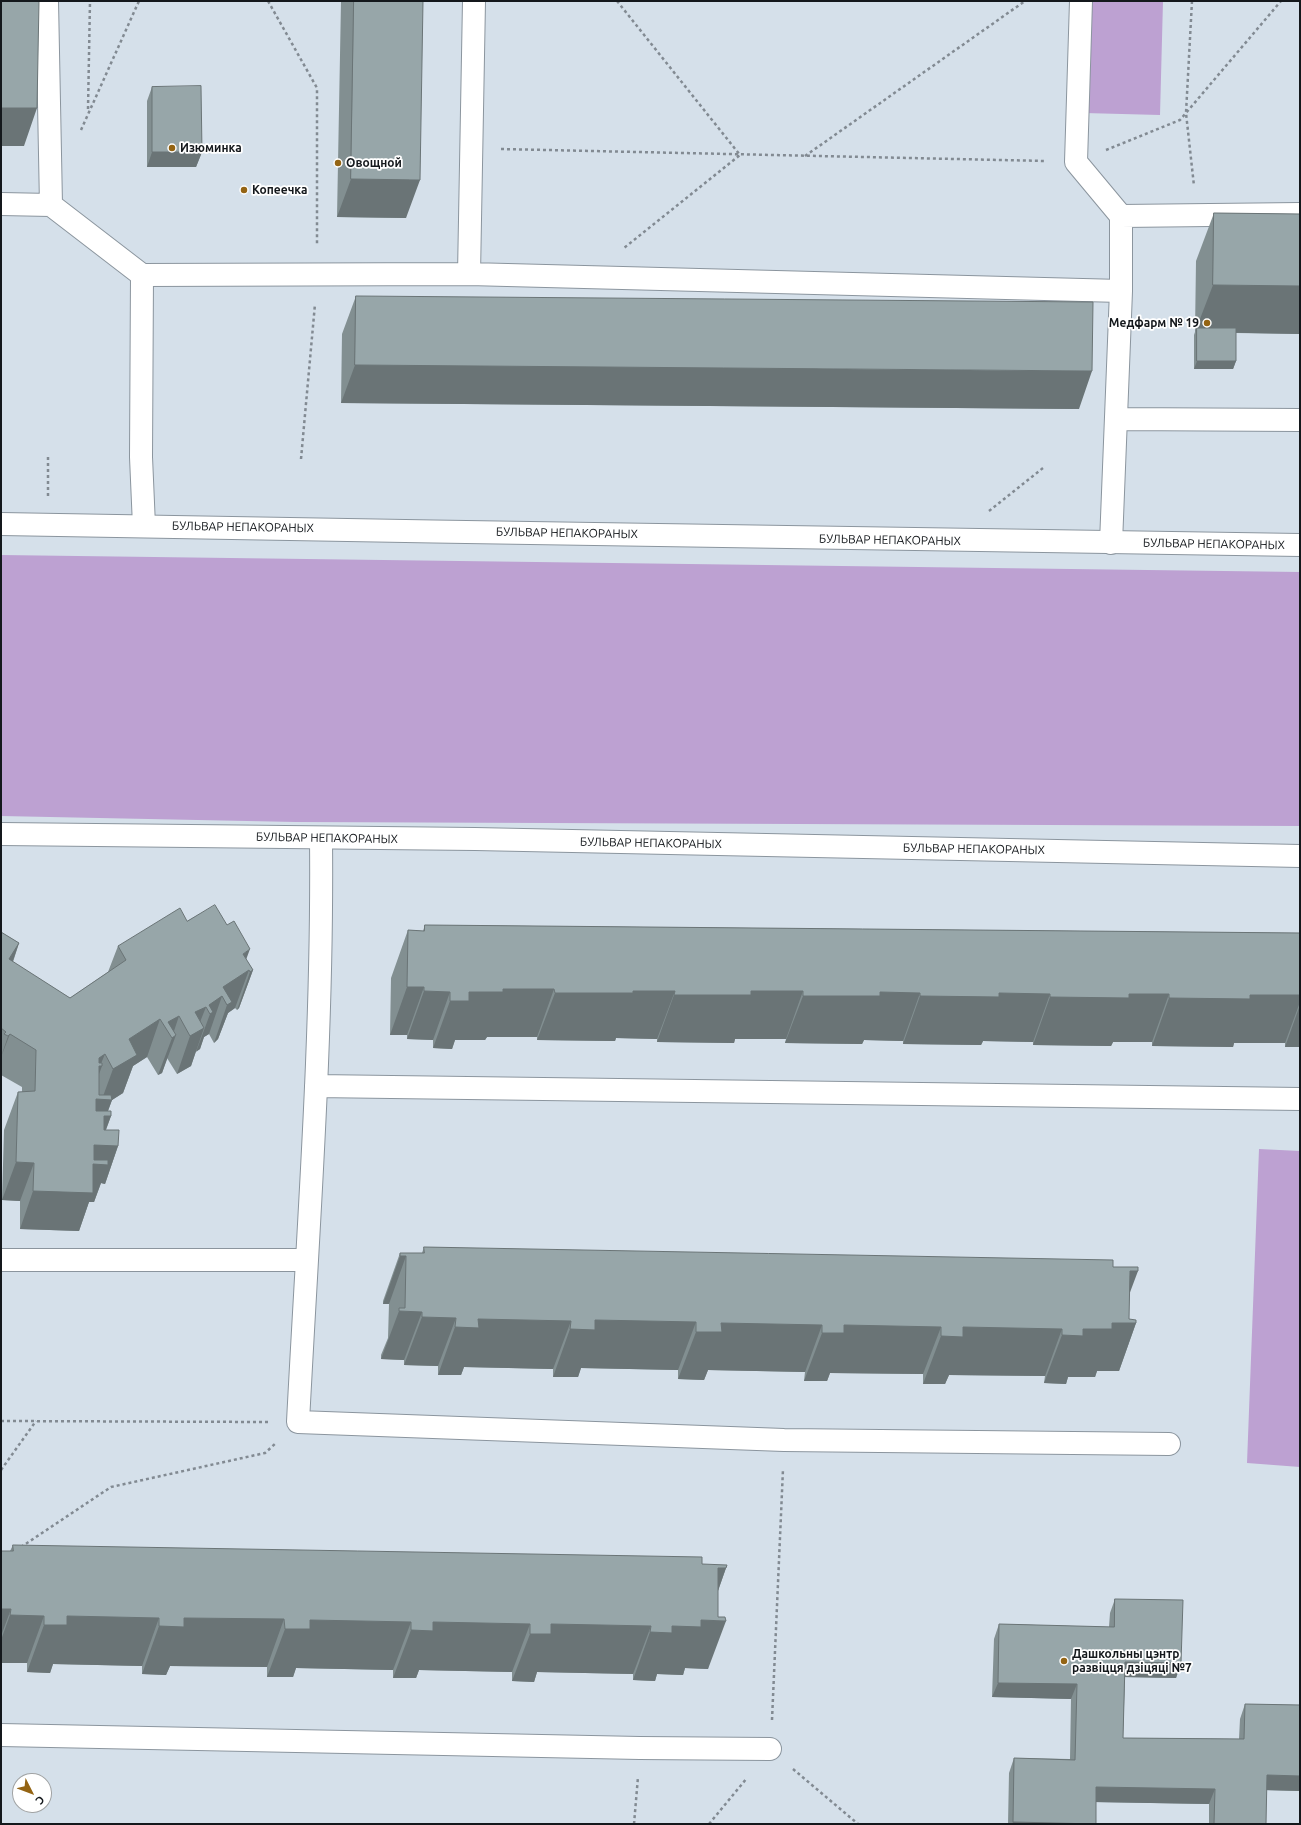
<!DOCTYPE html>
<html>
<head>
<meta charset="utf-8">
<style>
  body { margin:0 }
  #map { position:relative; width:1301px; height:1825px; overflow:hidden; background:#d5e0ea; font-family:Ubuntu,sans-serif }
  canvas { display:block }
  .frame { position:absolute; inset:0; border:2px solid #14181c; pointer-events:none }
  .north { position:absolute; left:12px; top:1773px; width:40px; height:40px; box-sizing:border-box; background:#fff; border:1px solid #a1a3a4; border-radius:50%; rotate:132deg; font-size:11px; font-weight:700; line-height:16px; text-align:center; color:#14181c }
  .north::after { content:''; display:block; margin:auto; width:14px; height:18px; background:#946413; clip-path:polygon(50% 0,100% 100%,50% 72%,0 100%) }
</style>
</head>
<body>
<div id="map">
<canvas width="1301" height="1825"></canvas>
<div class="frame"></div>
<div class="north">С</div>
</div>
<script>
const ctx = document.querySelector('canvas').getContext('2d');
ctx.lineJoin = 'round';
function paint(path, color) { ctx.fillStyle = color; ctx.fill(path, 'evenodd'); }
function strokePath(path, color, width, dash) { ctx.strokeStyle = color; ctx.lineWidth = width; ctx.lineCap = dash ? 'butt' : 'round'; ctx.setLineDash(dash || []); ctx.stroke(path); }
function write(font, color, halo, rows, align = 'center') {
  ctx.font = font + ' Ubuntu,sans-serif'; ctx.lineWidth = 3.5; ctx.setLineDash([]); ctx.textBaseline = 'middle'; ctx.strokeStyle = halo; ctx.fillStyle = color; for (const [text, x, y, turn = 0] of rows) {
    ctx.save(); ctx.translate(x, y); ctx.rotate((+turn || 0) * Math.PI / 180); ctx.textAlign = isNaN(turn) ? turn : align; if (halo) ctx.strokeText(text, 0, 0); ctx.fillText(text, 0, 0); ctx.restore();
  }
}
const green = new Path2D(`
  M1088 1H1163L1160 115 1084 113Z
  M1 555 1300 572V826L296 822 1 816Z
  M1259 1149 1300 1151V1467L1247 1463Z`);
const path = new Path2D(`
  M268 1 317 88V246
  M617 1 740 155 624 248
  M1192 1 1186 113 1194 186
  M88 109 90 1
  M81 130 139 1
  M501 149 1046 161
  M1106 150 1180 120 1281 1
  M805 156 1025 1
  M301 459 315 304
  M48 496V456
  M989 511 1043 468
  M1 1421 268 1422
  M1 1470 36 1421
  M21 1547 111 1487 265 1453 276 1443
  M772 1720 783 1469
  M793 1769 858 1824
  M634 1824 638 1777
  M709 1824 747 1778`);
const minor = new Path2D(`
  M47 1 51 205 142 275
  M1081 1 1076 162 1121 216V291L1111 543
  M1 204 51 205
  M1121 216 1300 214
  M469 274 474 1
  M1116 419 1300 420
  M144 526 141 457 142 275 469 274 1121 291
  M321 839C323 1033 308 1228 298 1422L784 1440 1169 1444
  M316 1086 1300 1099
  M1 1260H306
  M1 1735 640 1748 770 1749`);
const major = new Path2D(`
  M1 524C434 531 867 540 1300 545
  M1 834 475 839 1300 856`);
const wall = new Path2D(`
  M341 1H423L406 218 337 217Z
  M152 87 202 152 196 167H147V101Z
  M1214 213 1300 214V334L1236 333V361L1233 369H1194V335L1195 332 1196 261Z
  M356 296 1079 409 341 403 342 334Z
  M187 921 246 959 253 970 239 1008 237 1010 235 1008 228 1013 218 1039 214 1043 209 1034 204 1037 200 1049 196 1051 191 1066 177 1074 167 1058 162 1073 158 1075 147 1057 133 1066 123 1093 112 1100 108 1111 111 1116 106 1130 118 1146 105 1184 101 1183 94 1202H89L79 1231 20 1229V1201L2 1200 4 1130 18 1092H22V1087L1 1075V932L19 943 13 962 70 998 108 972 118 946Z
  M425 925 1300 933V1047H1285V1043H1234L1233 1047 1152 1046V1042H1113L1111 1046 1033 1045V1042L983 1041 981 1045 903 1044V1041L864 1040 862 1044 785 1043 786 1039H735L734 1043 657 1042V1039L616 1038 615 1041 537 1040V1037H487L485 1040H455L452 1049 433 1048V1040L407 1039V1035H390L391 978 408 930 423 931Z
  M424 1247 1113 1267 1129 1293V1319L1136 1323 1119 1371H1097L1095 1377H1068L1066 1384 1044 1383 1045 1376 949 1375 945 1384H923V1374L830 1373 827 1381H804L805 1372 708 1370 704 1380 678 1379V1370L581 1368 578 1377H553V1369L464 1367 461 1375H438V1366L404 1365V1360L381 1359V1355L388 1338 389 1304H383V1301L400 1253H422Z
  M13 1545 702 1564 726 1568 718 1591 708 1669 685 1668 683 1675 657 1674 655 1681 633 1680V1674L537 1672 534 1682 512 1681V1672L419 1670 416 1678H393V1670L296 1668 293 1677H267V1667L170 1666 166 1675 142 1674V1666L53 1664 50 1673 27 1672V1663H1V1551H10Z
  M1115 1599 1181 1663 1176 1678 1125 1677 1123 1738 1239 1739 1240 1719 1245 1704 1300 1705V1791L1266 1790V1824H1209V1804L1096 1802V1824H1008L1009 1773 1014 1758 1070 1759 1071 1699 992 1697 994 1639 999 1624 1109 1627 1110 1613Z`);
const shadedWall = new Path2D(`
  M1 108H37L24 146H1Z
  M152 152H202L196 167H147Z
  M351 179 420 180 406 218 337 217Z
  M1213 285 1300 286V334L1197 332V328L1195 332Z
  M1197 361H1236L1233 369H1194Z
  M355 365 1092 371 1079 409 341 403Z
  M19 943 6 981 9 959Z
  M250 949 240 976 249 970 235 1008 228 1013 218 1039 214 1043 227 1005 222 996 209 1034 204 1037 200 1049 196 1052 210 1014 209 1005 223 987 243 954Z
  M253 970 239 1008 237 1010 250 972Z
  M407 987H424L407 1035H390Z
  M503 989H554L537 1037H487L485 1040H455L452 1049 433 1048 450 1001 469 992Z
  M424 991 450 992 433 1040 407 1039Z
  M633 991H675L657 1039 616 1038 615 1041 537 1040 555 993Z
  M751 991H803L786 1039H735L734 1043 657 1042 674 995Z
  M880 992 920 993 903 1041 864 1040 862 1044 785 1043 803 996Z
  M999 993 1050 994 1033 1042 983 1041 981 1045 903 1044 920 996Z
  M1129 994H1169L1152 1042H1113L1111 1046 1033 1045 1050 997Z
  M1250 995H1300V1002L1285 1043H1234L1233 1047 1152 1046 1169 998Z
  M1300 1005V1047H1285Z
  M206 1007 196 1032 204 1028 191 1066 177 1074 190 1036 195 1012Z
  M179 1016 172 1037 168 1022Z
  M160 1019 147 1057 133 1066 123 1093 112 1100 106 1116H111L100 1145 118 1146 105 1184 101 1183 94 1202H89L79 1231 20 1229 33 1191 96 1099H102L113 1069 129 1039Z
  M10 1034 1 1057 8 1036Z
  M176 1035 162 1073 158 1075 172 1038Z
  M105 1054 100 1066H102L88 1104 99 1058Z
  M16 1162 34 1163 20 1201 2 1200Z
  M400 1256H406L389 1304H383Z
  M1130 1271H1138L1120 1319Z
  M399 1311 422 1312 404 1360 381 1359Z
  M422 1317 456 1318 438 1366 404 1365Z
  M478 1319 571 1321 553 1369 464 1367 461 1375H438L455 1327Z
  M595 1320 696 1322 678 1370 581 1368 578 1377H553L570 1329Z
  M721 1323 822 1325 805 1372 708 1370 704 1380 678 1379 696 1332Z
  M1112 1323H1136L1119 1371H1097L1095 1377H1068L1066 1384 1044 1383 1062 1335 1083 1329Z
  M844 1325 941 1327 923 1374 830 1373 827 1381H804L822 1333Z
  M963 1327 1062 1329 1045 1376 949 1375 945 1384H923L941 1336Z
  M718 1568H726L709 1616Z
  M1 1609H11L1 1636Z
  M10 1615 44 1616 27 1663H1V1640Z
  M67 1616 159 1618 142 1666 53 1664 50 1673 27 1672 44 1625Z
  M184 1618 284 1619 267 1667 170 1666 166 1675 142 1674 159 1626Z
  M310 1620 411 1622 393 1670 296 1668 293 1677H267L285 1629Z
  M701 1620 726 1621 708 1669 685 1668 683 1675 657 1674 655 1681 633 1680 650 1632 672 1626Z
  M433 1622 530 1624 512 1672 419 1670 416 1678H393L411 1630Z
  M551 1624 651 1626 633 1674 537 1672 534 1682 512 1681 530 1634Z
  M1125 1662 1181 1663 1176 1678 1120 1677Z
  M998 1683 1077 1684 1071 1699 992 1697Z
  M1267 1775 1300 1776V1791L1261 1790Z
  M1096 1787 1215 1789 1209 1804 1091 1802Z
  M1013 1822 1085 1824H1012Z`);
const building = new Path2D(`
  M1 1H39L37 108H1Z
  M354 1H423L420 180 351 179Z
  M201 86 202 152H152V87Z
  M1214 213 1300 214V286L1213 285Z
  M356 296 1093 302 1092 371 355 365Z
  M1197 328H1236V361H1197Z
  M215 905 227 925 234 921 250 949 243 954 253 970 250 972 249 970 223 987 232 1002 227 1005 222 996 209 1005 213 1012 210 1014 206 1007 195 1012 204 1028 190 1036 179 1016 168 1022 176 1035 172 1038 160 1019 129 1039 137 1055 113 1069 105 1054 99 1058V1063H102V1066H99V1095H111L112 1100 96 1099V1111H111V1116H104V1130H119L118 1146 94 1145V1160H108V1165L93 1164V1193L33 1191 34 1163 16 1162 18 1092 35 1091 36 1050 10 1034 8 1036 4 1034 6 1032 1 1028V932L19 943 9 959 70 998 126 960 118 946 180 908 187 921Z
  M425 925 1300 933V995H1250V999L1169 998V994H1129V998L1050 997V994L999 993V997L920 996V993L880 992V996H803V991H751V995H674L675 991H633V993H555L554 989H503V992H469V1001H450V992L424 991V987H407L408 930 424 931Z
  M424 1247 1113 1260V1267H1138V1271H1130L1129 1319 1136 1320V1323H1112V1329H1083V1336L1062 1335V1329L963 1327V1337L941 1336V1327L844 1325V1333H822V1325L721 1323 722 1332H696V1322L595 1320V1330L570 1329 571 1321 478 1319 479 1328 455 1327 456 1318 422 1317V1312L399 1311V1308H405L406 1256H400V1253H424Z
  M13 1545 702 1557V1564L727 1565 726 1568H718V1617H725L726 1621 701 1620V1627L672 1626V1633L650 1632 651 1626 551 1624V1634H530V1624L433 1622V1631L411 1630V1622L310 1620V1629H285L284 1619 184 1618V1627L159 1626V1618L67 1616V1625H44V1616L10 1615 11 1609H1V1551H13Z
  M1115 1599 1183 1600 1181 1663 1125 1662 1123 1738 1244 1739 1245 1704 1300 1705V1776L1267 1775 1266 1824H1214L1215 1789 1096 1787V1824L1013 1822 1014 1758 1075 1760 1077 1684 998 1683 999 1624 1114 1627Z`);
const markers = [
  [172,148,4,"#946413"],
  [338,163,4,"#946413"],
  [244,190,4,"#946413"],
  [1207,323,4,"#946413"],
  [1064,1661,4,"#946413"]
];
const poiNames = [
  ["Изюминка",180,148],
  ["Овощной",346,163],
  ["Копеечка",252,190],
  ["Медфарм № 19",1199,323,"right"],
  ["Дашкольны цэнтр",1072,1654],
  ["развіцця дзіцяці №7",1072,1668]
];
const streetNames = [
  ["БУЛЬВАР НЕПАКОРАНЫХ",243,527,1],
  ["БУЛЬВАР НЕПАКОРАНЫХ",567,533,1],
  ["БУЛЬВАР НЕПАКОРАНЫХ",890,540,1],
  ["БУЛЬВАР НЕПАКОРАНЫХ",1214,544,1],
  ["БУЛЬВАР НЕПАКОРАНЫХ",327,838,1],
  ["БУЛЬВАР НЕПАКОРАНЫХ",651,843,1],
  ["БУЛЬВАР НЕПАКОРАНЫХ",974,849,1]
];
paint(green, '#bda1d2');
strokePath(minor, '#8b959e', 24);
strokePath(major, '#8b959e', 24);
strokePath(path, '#828a92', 2.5, [3, 3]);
strokePath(minor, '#fff', 22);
strokePath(major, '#fff', 22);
paint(wall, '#828f91');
paint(shadedWall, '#6a7476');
paint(building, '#97a6a9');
strokePath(building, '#6a7476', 1);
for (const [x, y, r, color] of markers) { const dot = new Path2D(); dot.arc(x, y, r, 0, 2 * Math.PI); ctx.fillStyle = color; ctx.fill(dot); strokePath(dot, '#fff', 1.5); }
write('bold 12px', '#14181c', '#fff', poiNames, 'left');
write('12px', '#14181c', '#fff', streetNames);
</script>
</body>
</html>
